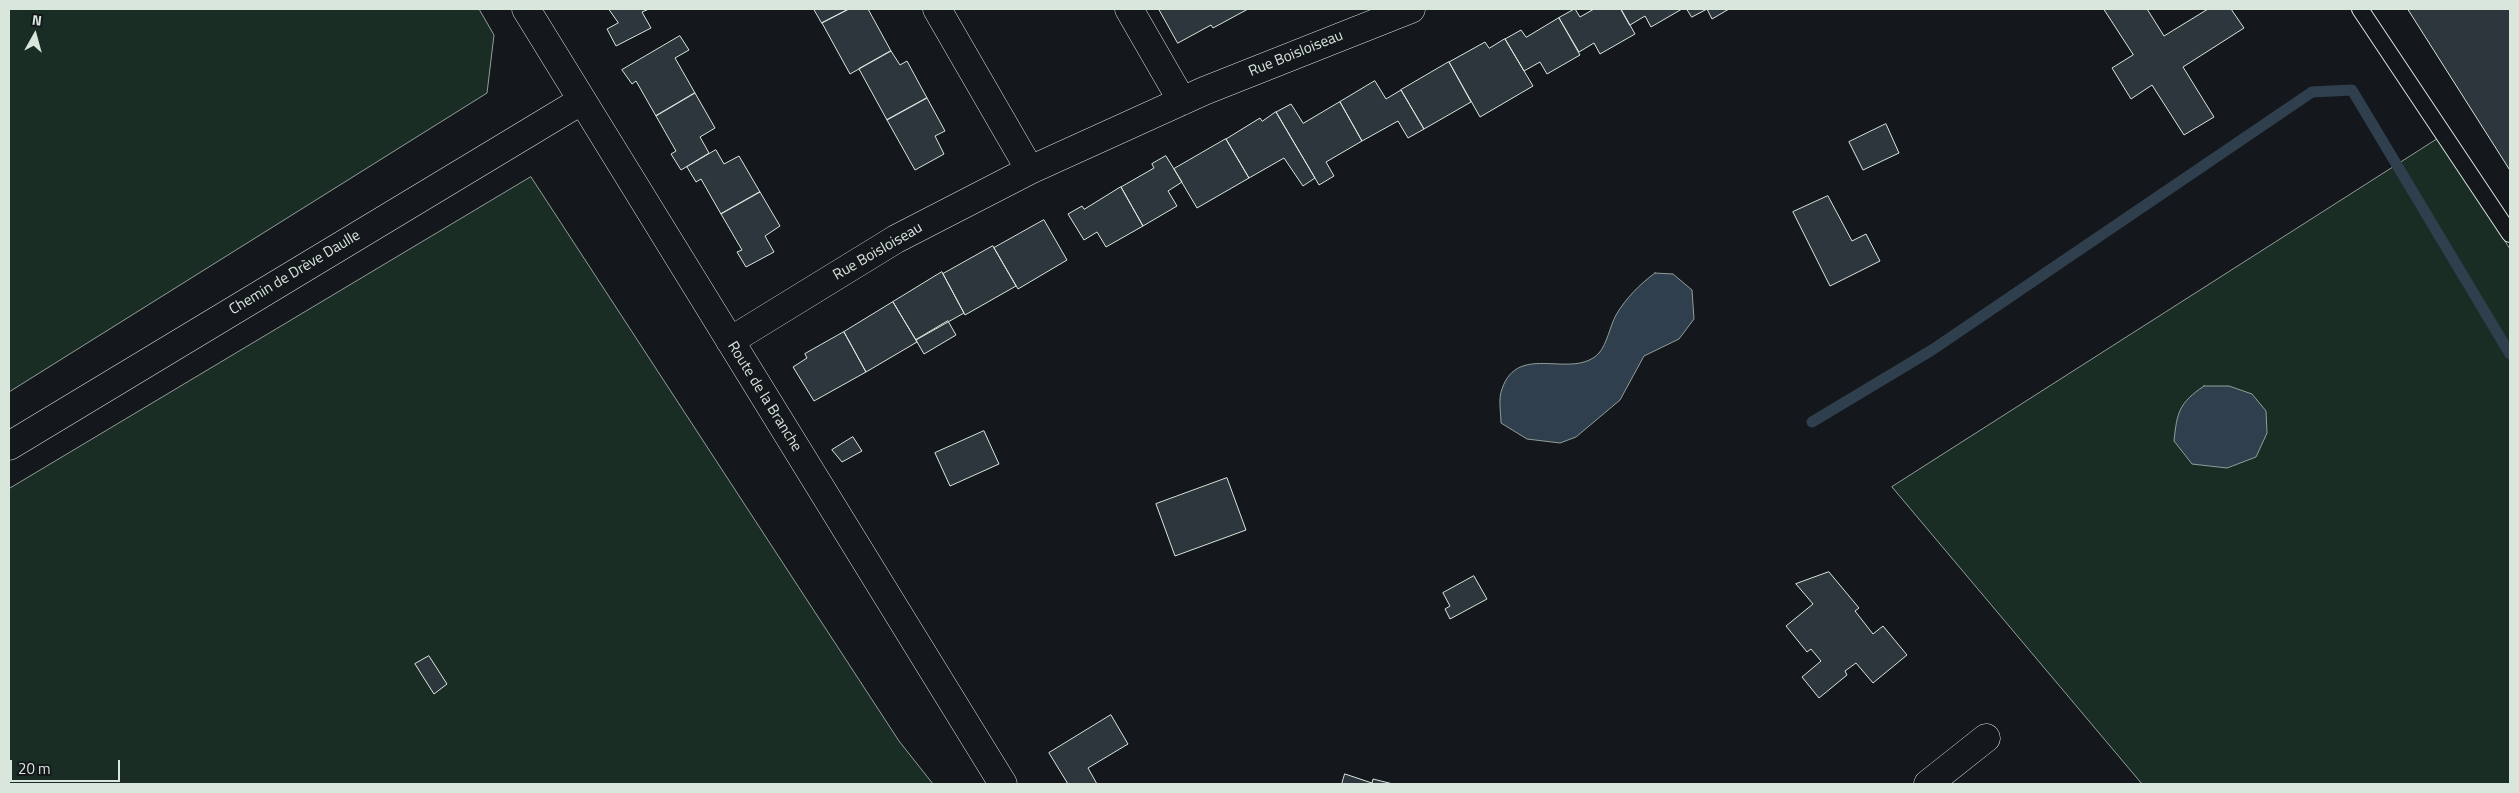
<!DOCTYPE html>
<html>
<head>
<meta charset="utf-8">
<style>
  body { margin:0 }
  #map { position:relative; width:2519px; height:793px; overflow:hidden; background:#14181c; font-family:"Titillium Web",sans-serif }
  canvas { display:block }
  .frame { position:absolute; inset:0; border:10px solid #d8e6dc; pointer-events:none }
  .north { position:absolute; left:10px; top:10px; width:50px; height:50px; -webkit-text-stroke:4px #14181c; paint-order:stroke; rotate:7deg; font-size:14px; font-weight:700; line-height:20px; text-align:center; color:#d8e6dc }
  .north::after { content:''; display:block; margin:auto; width:18px; height:22px; background:#d8e6dc; clip-path:polygon(50% 0,100% 100%,50% 72%,0 100%) }
  .scale { position:absolute; left:10px; top:760px; width:110px; height:22px; box-sizing:border-box; border:2px solid #d8e6dc; border-top:0; padding-left:6px; font-size:15px; line-height:18px; white-space:nowrap; color:#d8e6dc; -webkit-text-stroke:4px #14181c; paint-order:stroke }
</style>
</head>
<body>
<div id="map">
<canvas width="2519" height="793"></canvas>
<div class="frame"></div>
<div class="north">N</div>
<div class="scale">20 m</div>
</div>
<script>
const ctx = document.querySelector('canvas').getContext('2d');
ctx.lineJoin = 'round';
function paint(path, color) { ctx.fillStyle = color; ctx.fill(path, 'evenodd'); }
function strokePath(path, color, width, dash) { ctx.strokeStyle = color; ctx.lineWidth = width; ctx.lineCap = dash ? 'butt' : 'round'; ctx.setLineDash(dash || []); ctx.stroke(path); }
function write(font, color, halo, rows, align = 'center') {
  ctx.font = font + ' "Titillium Web",sans-serif'; ctx.lineWidth = 4; ctx.setLineDash([]); ctx.textBaseline = 'middle'; ctx.strokeStyle = halo; ctx.fillStyle = color; for (const [text, x, y, turn = 0] of rows) {
    ctx.save(); ctx.translate(x, y); ctx.rotate((+turn || 0) * Math.PI / 180); ctx.textAlign = isNaN(turn) ? turn : align; if (halo) ctx.strokeText(text, 0, 0); ctx.fillText(text, 0, 0); ctx.restore();
  }
}
const green = new Path2D(`
  M9 9H479L494 35 487 93 9 392Z
  M2439 138 2510 249V784H2142L1892 487Z
  M531 177 899 741 933 784H9V489Z`);
const water = new Path2D(`
  M1655 273 1673 274 1692 290 1694 319 1679 339 1644 356 1620 400 1576 437 1560 443 1527 439 1501 423C1501 413 1498 398 1502 389 1518 341 1573 381 1599 353 1607 344 1610 326 1616 315 1626 298 1640 284 1655 273Z
  M2204 386H2229L2252 394 2266 411 2267 433 2256 457 2227 468 2192 464 2174 441C2177 412 2179 403 2204 386Z`);
const stream = new Path2D(`
  M1812 422 1932 350 2312 92 2352 90 2510 354`);
const building = new Path2D(`
  M609 9H649L642 12 651 28 616 46 607 29 618 23Z
  M814 9H849L822 23Z
  M849 9H868L891 51 850 74 822 23Z
  M1159 9H1248L1213 28 1211 25 1178 43Z
  M1575 9 1580 17 1594 9H1621L1635 34 1600 54 1594 43 1579 52 1559 18Z
  M1621 9H1682L1651 27 1645 16 1630 25Z
  M1687 9H1729L1712 19 1707 9 1692 17Z
  M2104 9H2147L2164 36 2208 9H2231L2244 28 2183 67 2214 117 2184 135 2152 85 2131 99 2112 68 2133 55Z
  M2408 9H2510V170Z
  M1559 18 1580 55 1547 74 1540 62 1524 71 1505 39 1521 30 1526 37Z
  M680 36 689 50 675 58 695 93 656 116 636 81 632 84 622 70Z
  M1505 39 1533 86 1480 117 1449 62 1485 42 1489 48Z
  M891 51 900 65 907 61 927 98 887 120 859 69Z
  M1449 62 1471 102 1424 129 1401 90Z
  M1375 81 1386 99 1401 90 1424 129 1408 138 1398 121 1362 141 1340 102Z
  M695 93 715 128 700 137 709 153 681 170 671 154 676 151 656 116Z
  M927 98 945 131 935 136 944 154 915 170 887 120Z
  M1340 102 1362 141 1326 162 1334 176 1319 185 1276 112 1291 104 1303 123Z
  M1276 112 1315 178 1303 186 1284 158 1249 178 1226 139 1260 118 1262 121Z
  M1886 124 1899 153 1863 170 1849 142Z
  M1226 139 1249 178 1197 208 1174 169Z
  M716 150 724 164 739 156 760 192 721 214 701 179 696 182 687 167Z
  M1166 156 1182 182 1168 191 1177 206 1143 226 1121 187 1154 168 1152 164Z
  M1121 187 1143 226 1106 247 1097 232 1084 240 1068 214 1082 206 1084 209Z
  M760 192 780 226 765 236 774 252 746 267 737 252 742 250 721 214Z
  M1828 196 1852 241 1866 234 1880 261 1830 286 1793 212Z
  M1044 220 1067 260 1018 289 994 248Z
  M993 246 1016 286 965 315 943 274Z
  M942 272 964 313 916 340 893 302Z
  M893 302 917 342 866 372 844 332Z
  M948 321 956 335 924 354 916 340Z
  M844 332 866 372 814 401 793 367 807 358 805 354Z
  M984 431 999 464 950 486 935 453Z
  M853 437 862 451 842 462 832 450Z
  M1227 478 1246 530 1175 556 1156 504Z
  M1829 572 1859 608 1855 611 1873 634 1883 626 1907 655 1873 683 1856 663 1845 671 1847 675 1819 698 1802 677 1821 661 1811 649 1807 652 1786 626 1813 604 1796 584Z
  M1474 576 1487 599 1450 619 1445 609 1450 606 1443 593Z
  M429 656 447 684 434 694 415 664Z
  M1111 715 1128 744 1088 768 1097 784H1068L1049 753Z
  M1345 774 1372 783 1373 779 1393 784H1342Z`);
const lane = new Path2D(`
  M2360 9 2510 234`);
const street = new Path2D(`
  M526 9 1003 784
  M937 9 1030 170
  M1129 9 1182 101
  M730 341 896 239 1030 170 1204 91 1411 9
  M9 446 581 101
  M1928 784 1986 738`);
const streetNames = [
  ["Rue Boisloiseau",1296,54,-22],
  ["Rue Boisloiseau",878,252,-30],
  ["Chemin de Drève Daulle",295,273,-31],
  ["Route de la Branche",764,397,58]
];
paint(green, '#1a2d24');
strokePath(green, '#939e99', 1);
paint(water, '#2f3f4d');
strokePath(water, '#939e99', 1);
strokePath(stream, '#2f3f4d', 11);
paint(building, '#2c363c');
strokePath(building, '#d8e6dc', 1);
strokePath(lane, '#d8e6dc', 18);
strokePath(street, '#d8e6dc', 29);
strokePath(lane, '#14181c', 16);
strokePath(street, '#14181c', 28);
write('15px', '#d8e6dc', '#14181c', streetNames);
</script>
</body>
</html>
